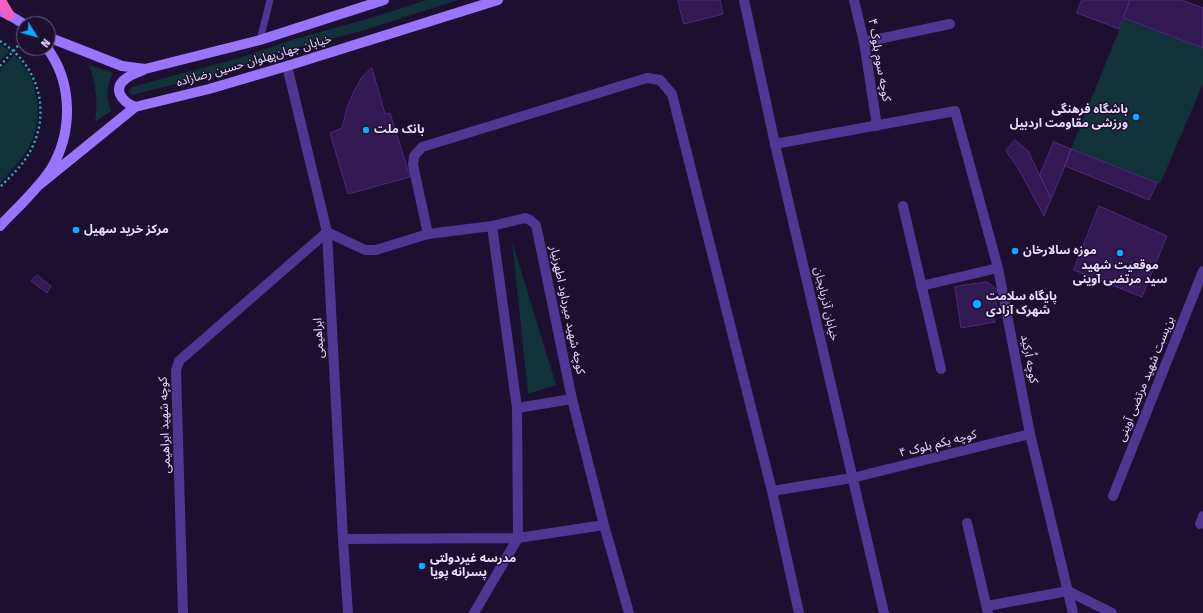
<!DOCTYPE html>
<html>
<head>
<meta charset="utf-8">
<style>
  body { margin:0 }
  #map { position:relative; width:1203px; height:613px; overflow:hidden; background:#1c0f2f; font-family:"Fira Sans",sans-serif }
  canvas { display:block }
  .north { position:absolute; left:16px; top:16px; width:40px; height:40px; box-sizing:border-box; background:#1c0f2f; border:1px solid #6e6182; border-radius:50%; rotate:127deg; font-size:11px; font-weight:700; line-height:16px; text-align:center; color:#e9ddff }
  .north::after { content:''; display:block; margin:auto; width:14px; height:18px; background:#09adff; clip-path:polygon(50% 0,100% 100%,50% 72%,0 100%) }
</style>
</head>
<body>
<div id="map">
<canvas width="1203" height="613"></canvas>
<div class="north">N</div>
</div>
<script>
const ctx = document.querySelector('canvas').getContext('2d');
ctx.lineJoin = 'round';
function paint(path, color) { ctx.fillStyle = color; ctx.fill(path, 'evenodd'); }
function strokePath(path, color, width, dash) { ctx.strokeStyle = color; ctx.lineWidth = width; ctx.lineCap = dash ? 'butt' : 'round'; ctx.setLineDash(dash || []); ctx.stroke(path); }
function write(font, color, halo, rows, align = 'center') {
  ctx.font = font + ' "Fira Sans","Noto Sans Arabic",sans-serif'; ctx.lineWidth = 3; ctx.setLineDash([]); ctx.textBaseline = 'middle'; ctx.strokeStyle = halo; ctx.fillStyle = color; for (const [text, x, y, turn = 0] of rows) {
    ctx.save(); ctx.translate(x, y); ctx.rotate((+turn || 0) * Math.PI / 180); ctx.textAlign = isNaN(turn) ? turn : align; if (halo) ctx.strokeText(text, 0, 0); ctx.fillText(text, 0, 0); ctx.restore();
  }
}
const green = new Path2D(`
  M427 0H458L365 30 300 47 216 74 132 95 129 92 132 87 239 58 298 38 367 19Z
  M1124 18 1203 48V84L1160 184 1071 149Z
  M0 44 10 51 0 61Z
  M14 55C37 75 44 112 32 141 25 157 12 170 0 183V70Z
  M89 65 113 73C106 87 106 97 111 111L95 122C98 103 96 83 89 65Z
  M512 241 556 385 528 394Z`);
const building = new Path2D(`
  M678 0H720L723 14 684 24Z
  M1082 0H1130L1119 29 1077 13Z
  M1130 0H1181L1203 8V48L1124 18Z
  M372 68 385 114 390 113 410 177 348 194 330 133 342 128 347 108 353 93 362 77Z
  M1015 140 1028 151 1051 199 1044 216 1018 168 1006 151Z
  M1054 142 1071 149 1065 166 1051 199 1040 175Z
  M1071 149 1157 183 1149 200 1065 166Z
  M1099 206 1167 236 1142 297 1074 270Z
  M37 275 51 286 47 293 31 281Z
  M987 282 998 290 992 296 995 299 998 309 992 312 995 322 961 328 955 287Z`);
const path = new Path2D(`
  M0 41C39 65 53 114 28 155 21 167 10 177 0 187
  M0 66 24 39`);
const service = new Path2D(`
  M260 40 270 0`);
const minor = new Path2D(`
  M854 0 864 42 877 126
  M864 42 950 24
  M287 66 327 232 343 539 348 613
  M775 144 955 111 998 268 1030 434 1073 613
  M903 206 941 369
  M428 234 413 165 414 156 422 147 647 78 660 80 672 94 772 491 799 613
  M921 286 998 268
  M517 408 572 399
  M772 491 852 478 1030 434
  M1113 496 1203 271
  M967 523 988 613
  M1200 524 1203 516
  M343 539 518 538 604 525
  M987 606 1068 591 1112 613
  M183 613 176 370 179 361 327 232 365 250H376L428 234 492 226 525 218 530 220 536 225 572 399 604 525 629 613
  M474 613 518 538 517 408 492 226`);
const tertiary = new Path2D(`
  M744 0 775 144 884 613`);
const secondary = new Path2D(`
  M0 11 9 15 24 24
  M48 37 122 66 145 69 260 40 384 0
  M135 107C121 101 111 88 128 77 133 74 140 72 145 69
  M39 185 135 107 209 89 287 66 498 0
  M0 226C16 209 38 189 51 169 73 132 73 83 47 48`);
const trunk = new Path2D(`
  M0 0 9 15`);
const markers = [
  [1136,117,4,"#09adff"],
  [366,130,4,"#09adff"],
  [76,230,4,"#09adff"],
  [1015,251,4,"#09adff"],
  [1120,253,4,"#09adff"],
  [977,304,5,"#09adff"],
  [422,566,4,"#09adff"]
];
const streetNames = [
  ["کوچه سوم بلوک ۴",879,60,80],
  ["خیابان جهان‌پهلوان حسین رضا‌زاده",254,61,-16],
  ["خیابان آذربایجان",826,304,77],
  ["کوچه شهید میرداود اطهرنیار",567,310,78],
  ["ابراهیمی",319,338,-93],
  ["کوچه اُرکید",1029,359,79],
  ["بن‌بست شهید مرتضی آوینی",1146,379,-68],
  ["کوچه شهید ابراهیمی",165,425,-92],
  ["کوچه یکم بلوک ۴",938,444,-14]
];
const poiNames = [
  ["باشگاه فرهنگی",1128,110,"right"],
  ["ورزشی مقاومت اردبیل",1128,124,"right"],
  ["بانک ملت",374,130],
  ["مرکز خرید سهیل",84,230],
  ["موزه سالارخان",1023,251],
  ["موقعیت شهید",1120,266,"center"],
  ["سید مرتضی آوینی",1120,280,"center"],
  ["پایگاه سلامت",986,297],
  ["شهرک آزادی",986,311],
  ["مدرسه غیردولتی",430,559],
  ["پسرانه پویا",430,573]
];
paint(green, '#11323a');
paint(building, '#321952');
strokePath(building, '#4f2980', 1);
strokePath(path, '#24afcc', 2.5, [2, 3]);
strokePath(service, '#4f3693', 7);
strokePath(minor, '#4f3693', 10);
strokePath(tertiary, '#4f3693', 10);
strokePath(secondary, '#9874ff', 10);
strokePath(trunk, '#f45ec0', 11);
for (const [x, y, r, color] of markers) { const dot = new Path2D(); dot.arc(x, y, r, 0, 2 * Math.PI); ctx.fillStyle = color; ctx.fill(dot); strokePath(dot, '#1c0f2f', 1.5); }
write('12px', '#e9ddff', '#1c0f2f', streetNames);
write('bold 12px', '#e9ddff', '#1c0f2f', poiNames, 'left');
</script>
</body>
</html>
